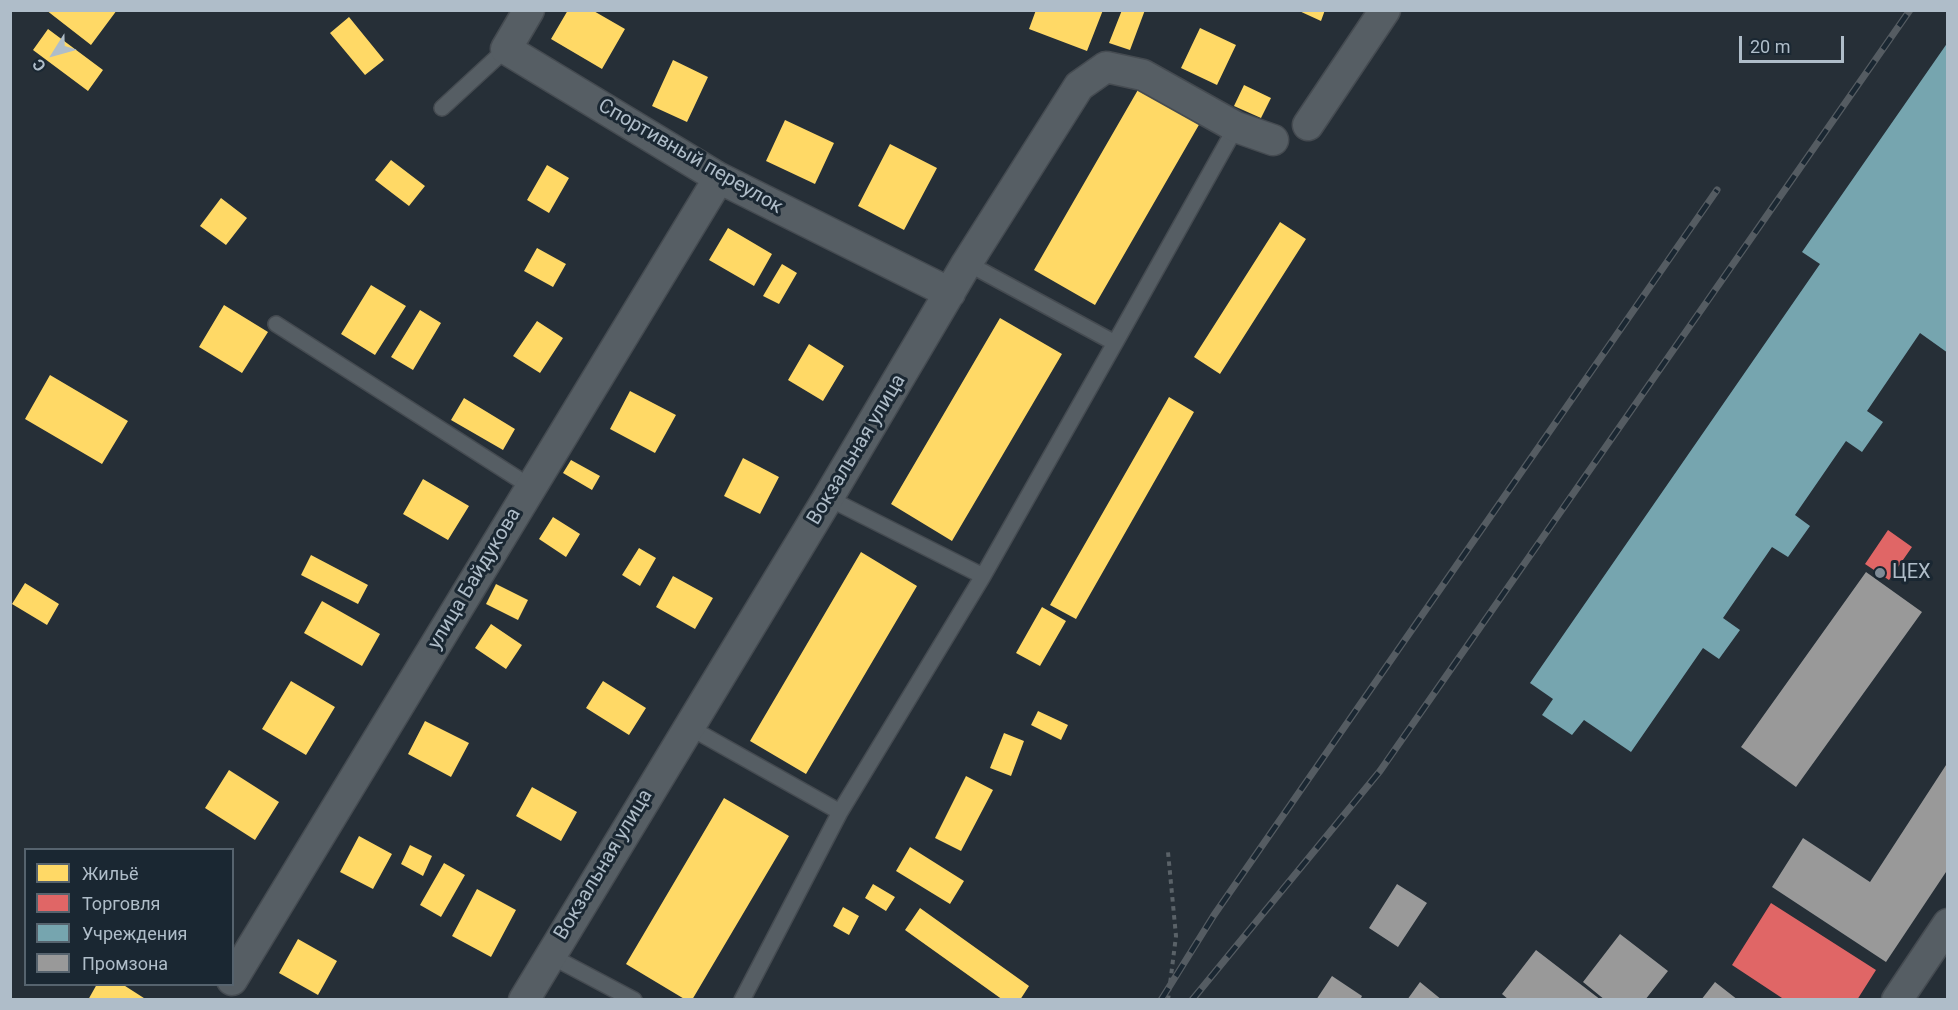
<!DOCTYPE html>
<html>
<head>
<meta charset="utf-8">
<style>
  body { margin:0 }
  #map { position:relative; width:1958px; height:1010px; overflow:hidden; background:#262f37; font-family:Roboto,sans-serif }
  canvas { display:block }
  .frame { position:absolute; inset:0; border:12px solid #afbdc9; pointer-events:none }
  .legend { position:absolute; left:24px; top:848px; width:210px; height:138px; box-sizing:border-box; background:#1a2732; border:2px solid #56636e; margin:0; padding:8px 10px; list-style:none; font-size:18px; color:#afbdc9 }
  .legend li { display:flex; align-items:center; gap:12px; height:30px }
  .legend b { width:30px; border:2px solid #56636e }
  .north { position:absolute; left:24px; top:24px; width:60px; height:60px; -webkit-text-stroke:4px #1a2732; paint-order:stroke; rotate:233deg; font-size:16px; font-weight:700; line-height:24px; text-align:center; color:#afbdc9 }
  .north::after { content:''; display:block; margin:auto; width:21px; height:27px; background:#afbdc9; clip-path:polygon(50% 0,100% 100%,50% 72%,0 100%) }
  .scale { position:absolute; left:1739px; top:36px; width:105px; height:27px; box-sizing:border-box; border:3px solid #afbdc9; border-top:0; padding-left:8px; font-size:18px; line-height:21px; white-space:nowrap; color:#afbdc9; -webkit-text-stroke:4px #1a2732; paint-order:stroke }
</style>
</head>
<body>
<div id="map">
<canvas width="1958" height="1010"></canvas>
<div class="frame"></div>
<ul class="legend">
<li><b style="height:16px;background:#ffd966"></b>Жильё</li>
<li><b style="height:16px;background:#e06666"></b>Торговля</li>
<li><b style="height:16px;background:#76a5af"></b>Учреждения</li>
<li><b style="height:16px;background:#999"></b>Промзона</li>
</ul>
<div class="north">С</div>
<div class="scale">20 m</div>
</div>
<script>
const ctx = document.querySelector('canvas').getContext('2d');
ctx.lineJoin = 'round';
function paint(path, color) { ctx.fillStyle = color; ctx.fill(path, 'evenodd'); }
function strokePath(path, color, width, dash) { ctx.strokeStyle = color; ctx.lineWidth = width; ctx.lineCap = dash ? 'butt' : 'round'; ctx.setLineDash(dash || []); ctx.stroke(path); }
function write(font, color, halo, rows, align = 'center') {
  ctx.font = font + ' Roboto,sans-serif'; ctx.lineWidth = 6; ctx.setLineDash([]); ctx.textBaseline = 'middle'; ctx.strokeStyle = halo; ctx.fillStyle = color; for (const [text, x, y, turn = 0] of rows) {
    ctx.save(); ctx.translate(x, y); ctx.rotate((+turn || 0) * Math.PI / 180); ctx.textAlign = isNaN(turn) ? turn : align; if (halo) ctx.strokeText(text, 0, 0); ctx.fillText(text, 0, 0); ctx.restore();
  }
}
const homes = new Path2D(`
  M46 10H117L91 45Z
  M568 10H592L625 29 602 69 551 39Z
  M1036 10H1103L1087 51 1029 29Z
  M1122 10H1145L1130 50 1109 43Z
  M1297 10H1325L1321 21Z
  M349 17 384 60 365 75 330 33Z
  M1200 28 1236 45 1217 85 1181 68Z
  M48 29 103 70 88 91 33 50Z
  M673 60 708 77 687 122 652 106Z
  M1244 85 1271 98 1261 118 1234 106Z
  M1139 88 1200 123 1095 305 1034 270Z
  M785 120 834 143 815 184 766 161Z
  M890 144 937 168 904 230 858 206Z
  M391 160 425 186 409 206 375 180Z
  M547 165 569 178 549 213 527 200Z
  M221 198 247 218 226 245 200 226Z
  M1280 222 1306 239 1220 374 1194 357Z
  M728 228 772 254 754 286 709 260Z
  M537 248 566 264 553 287 524 271Z
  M782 264 797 273 779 304 763 296Z
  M371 285 406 306 375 355 341 334Z
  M224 305 268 332 242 373 199 347Z
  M420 310 441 323 413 370 391 357Z
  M1000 318 1062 354 952 541 891 504Z
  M537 321 563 338 540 373 513 356Z
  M809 344 844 366 823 401 788 380Z
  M50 375 128 421 102 464 25 419Z
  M630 391 676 415 655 453 610 429Z
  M1169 397 1194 412 1076 619 1050 605Z
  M464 398 515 429 503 450 451 420Z
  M743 458 779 477 760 514 724 496Z
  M571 460 600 476 592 490 563 473Z
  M423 479 469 506 448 540 403 514Z
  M553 517 580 534 566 557 539 539Z
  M639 548 656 558 640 586 622 575Z
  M861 552 917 586 806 774 750 741Z
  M311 555 368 585 358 604 301 575Z
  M673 576 713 598 695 629 656 607Z
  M25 583 59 604 47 625 12 604Z
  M496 584 528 600 518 620 486 604Z
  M322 601 380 634 362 666 304 633Z
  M1042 607 1066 621 1040 666 1016 653Z
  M491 624 522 645 506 669 475 648Z
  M291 681 335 707 306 755 262 729Z
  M603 681 646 708 629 735 586 708Z
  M1038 711 1068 725 1061 740 1031 725Z
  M425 721 469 743 451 777 408 754Z
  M1004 733 1024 741 1011 776 990 768Z
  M229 770 279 802 255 840 205 808Z
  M966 776 993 790 961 851 935 838Z
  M532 787 577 812 561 841 516 816Z
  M724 798 789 836 692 1000H686L626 964Z
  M359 836 392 854 373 889 340 872Z
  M410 845 432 856 423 876 401 864Z
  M910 847 964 881 950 904 896 871Z
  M444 863 465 875 441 917 420 905Z
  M873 884 895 897 886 911 865 898Z
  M477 889 516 910 491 957 452 936Z
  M843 907 859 916 849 935 833 926Z
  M920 908 1029 986 1020 1000H1003L905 930Z
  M298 939 337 961 318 995 279 973Z
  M97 984H122L147 1000H88Z`);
const shops = new Path2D(`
  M1888 530 1912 547 1889 580 1865 564Z
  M1771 903 1876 970 1857 1000H1785L1732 965Z`);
const public = new Path2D(`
  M1948 42V353L1920 333 1867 411 1883 422 1862 452 1846 441 1795 515 1810 526 1788 557 1772 547 1723 618 1740 630 1719 659 1703 648 1631 752 1584 720 1572 735 1542 715 1553 699 1530 683 1820 264 1802 252Z`);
const industry = new Path2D(`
  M1866 572 1922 612 1796 787 1741 747Z
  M1948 762V869L1886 962 1772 887 1803 838 1870 882Z
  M1397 884 1427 903 1398 947 1369 928Z
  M1620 934 1668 971 1645 1000H1605L1583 982Z
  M1536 950 1601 1000H1509L1502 994Z
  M1332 976 1362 996 1360 1000H1316Z
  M1420 982 1442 1000H1407Z
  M1715 982 1738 1000H1701Z`);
const path = new Path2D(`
  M1168 1000 1176 936 1168 852`);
const service = new Path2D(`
  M442 108 506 49
  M967 263 1115 343 1236 127
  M276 324 531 487
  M828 498 983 576
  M689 727 840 812
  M549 955 634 1000
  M742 1000 840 812 983 576 1115 343`);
const minor = new Path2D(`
  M529 10 506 49 719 178 950 293
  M1308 125 1385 10
  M232 980 719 178
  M524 1000 828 498 967 263 1079 86 1106 67 1143 75 1236 127 1273 140
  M1897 1000 1948 924`);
const rail = new Path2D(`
  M1161 1000 1214 915 1717 190
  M1192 1000 1380 771 1910 10`);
const markers = [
  [1880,573,6,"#7f8b96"]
];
const streetNames = [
  ["Спортивный переулок",690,157,30],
  ["Вокзальная улица",857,450,-59],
  ["улица Байдукова",475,579,-59],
  ["Вокзальная улица",604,865,-59]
];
const poiNames = [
  ["ЦЕХ",1892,573]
];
paint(homes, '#ffd966');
paint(shops, '#e06666');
paint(public, '#76a5af');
paint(industry, '#999');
strokePath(service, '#454b51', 18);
strokePath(minor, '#454b51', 33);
strokePath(path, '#5a6268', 4, [4.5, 4.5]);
strokePath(service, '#565e64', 15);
strokePath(minor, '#565e64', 30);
strokePath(rail, '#555c62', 7);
strokePath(rail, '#1a2732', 4.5, [14]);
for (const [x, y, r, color] of markers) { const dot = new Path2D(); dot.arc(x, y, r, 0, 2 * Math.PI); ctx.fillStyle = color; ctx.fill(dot); strokePath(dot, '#1a2732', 2); }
write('20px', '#afbdc9', '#1a2732', streetNames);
write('20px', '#afbdc9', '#1a2732', poiNames, 'left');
</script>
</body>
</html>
